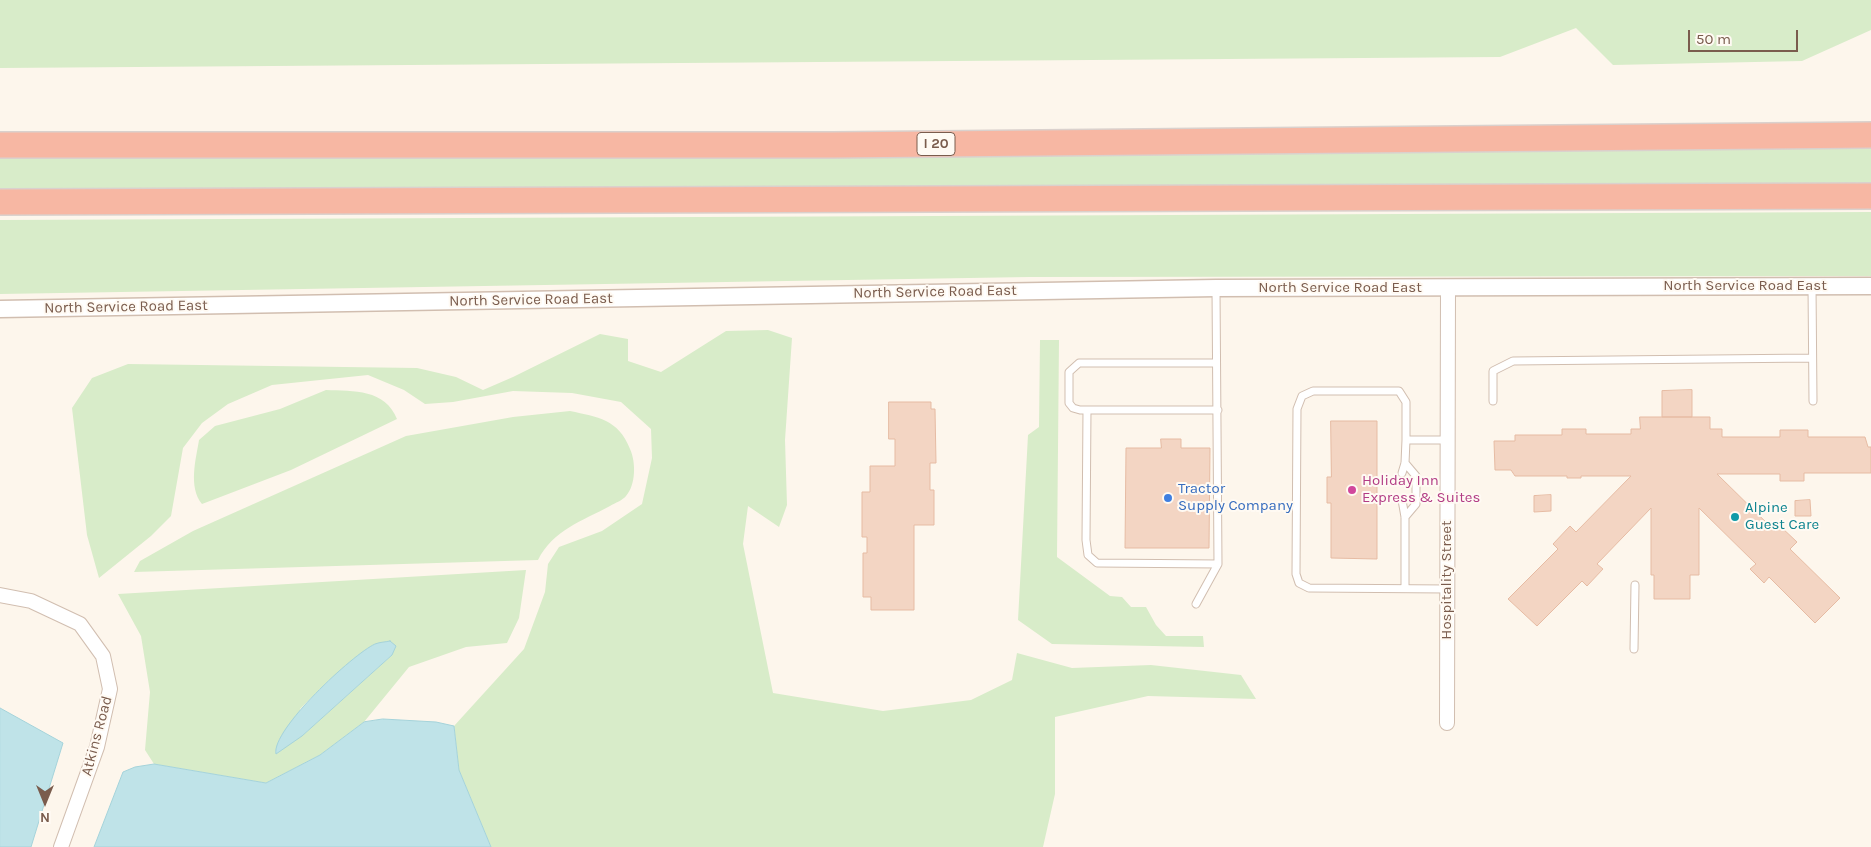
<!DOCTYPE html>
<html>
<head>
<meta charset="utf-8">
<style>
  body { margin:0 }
  #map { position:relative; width:1871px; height:847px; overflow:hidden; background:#fdf6ec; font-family:Karla,sans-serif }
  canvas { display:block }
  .north { position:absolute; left:20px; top:777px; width:50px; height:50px; -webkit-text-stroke:4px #fffaf3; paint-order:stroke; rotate:180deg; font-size:14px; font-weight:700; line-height:20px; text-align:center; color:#7a5c4d }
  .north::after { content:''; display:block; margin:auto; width:18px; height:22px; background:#7a5c4d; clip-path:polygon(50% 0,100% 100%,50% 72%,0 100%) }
  .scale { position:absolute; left:1688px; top:30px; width:110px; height:22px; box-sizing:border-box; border:2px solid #7a5c4d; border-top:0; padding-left:6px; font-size:15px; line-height:18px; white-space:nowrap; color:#7a5c4d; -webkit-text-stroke:4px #fffaf3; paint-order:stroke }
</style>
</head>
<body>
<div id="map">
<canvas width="1871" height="847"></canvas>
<div class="north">N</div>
<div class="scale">50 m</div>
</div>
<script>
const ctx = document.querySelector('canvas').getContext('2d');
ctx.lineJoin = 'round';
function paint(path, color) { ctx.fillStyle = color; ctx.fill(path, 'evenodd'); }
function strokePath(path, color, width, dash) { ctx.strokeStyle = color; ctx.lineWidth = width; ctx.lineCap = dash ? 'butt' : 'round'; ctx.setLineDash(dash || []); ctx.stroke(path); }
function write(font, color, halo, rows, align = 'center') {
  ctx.font = font + ' Karla,sans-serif'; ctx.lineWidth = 4; ctx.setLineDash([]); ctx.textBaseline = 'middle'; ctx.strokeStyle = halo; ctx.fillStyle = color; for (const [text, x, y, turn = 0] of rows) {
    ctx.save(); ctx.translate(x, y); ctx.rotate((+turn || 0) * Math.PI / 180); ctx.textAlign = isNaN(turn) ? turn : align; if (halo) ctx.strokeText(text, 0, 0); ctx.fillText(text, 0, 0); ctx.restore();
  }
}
const green = new Path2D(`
  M0 0H1871V30L1802 61 1613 65 1576 28 1500 57 0 68Z
  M1871 146V184L0 192V154Z
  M1871 212V276L1029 277 0 294V220Z
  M768 330 792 338 785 440 787 505 779 527 748 506 743 544 773 693 883 711 971 700 1012 680 1017 653 1072 668 1151 665 1241 675 1256 699 1148 696 1055 717V794L1043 847H491L459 770 454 726 524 649 545 592 548 564 559 547 602 531 642 504 652 458 651 429 621 402 572 393 513 391 453 402 425 404 404 390 368 375 272 385 228 404 202 423 183 448 171 516 151 536 99 578 87 535 72 408 92 378 128 364 417 368 456 377 483 390 513 377 600 334 628 339V361L661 372 726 331Z
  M1040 340H1059L1057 557 1110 596 1122 597 1131 607H1146L1156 625 1166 636H1203L1204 647 1052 644 1018 620 1028 435 1039 427Z
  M326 390C354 391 385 389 397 419L291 470 202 504C188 487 196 459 199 440L215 426 280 409Z
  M570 411C598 417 618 419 630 449 636 462 636 485 626 496 623 500 615 503 610 506 582 521 553 530 538 560L134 572 140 561 193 531 406 436 513 417Z
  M526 570 519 618 507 643 466 647 409 667 364 722 320 755 266 783 154 764 145 750 150 692 141 636 118 594ZM375 644 392 655 302 736 300 709 326 683Z`);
const water = new Path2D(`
  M390 641 396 646 392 655 302 736 276 754C271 730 353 654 375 644 380 642 386 642 390 641Z
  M0 708 63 743 31 847H0Z
  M383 719 436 722 454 726 459 770 491 847H94L123 772 135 767 154 764 266 783 320 755 364 722Z`);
const building = new Path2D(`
  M1692 390V417H1662V391Z
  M889 402H931V409H935L936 463H930V490H934V525H914V610H871V597H863V553H867V537H862V492H870V466H895V439H889Z
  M1640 417H1710V429H1722V437H1780V430H1808V437H1865L1868 447H1871V473H1804V481H1780V474H1717L1775 531 1780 526 1797 542 1790 549 1840 598 1815 623 1769 577 1764 583 1750 569 1756 564 1699 508V575H1690V599H1654V575H1651V508L1597 564 1603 569 1587 586 1582 581 1537 626 1508 599 1558 549 1553 544 1570 526 1576 532 1631 476H1581V478H1567V476H1515L1511 470H1495L1494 441H1515V435H1562V429H1586V434H1631V429H1640Z
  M1331 421H1377V559L1331 558V503H1327V477H1331Z
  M1161 439H1181V448H1210L1209 548H1125L1126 448H1161Z
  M1551 495V511L1534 512V496Z
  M1810 500 1811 516H1795V501Z`);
const service = new Path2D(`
  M1812 286 1813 401
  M1215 363H1079L1069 372V403L1073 408 1080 410H1218
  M1493 401V371L1513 361 1812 358
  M1087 410 1086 540 1088 555 1097 563 1218 564
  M1405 463 1416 476V504L1405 517
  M1402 473 1405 463 1406 440
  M1402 500 1405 517V588
  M1447 589 1309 588 1299 583 1296 574 1297 409 1302 396 1313 391H1399L1406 402V440H1447
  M1196 604 1218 564 1216 289
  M1634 649 1635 585`);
const minor = new Path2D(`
  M0 595 31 601 80 624 103 656 110 689 97 747 61 847
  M1447 723 1448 288`);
const tertiary = new Path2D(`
  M0 309 1216 288 1871 286`);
const motorway = new Path2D(`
  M0 145H833L1871 135
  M0 202 1871 196`);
const markers = [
  [1352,490,5,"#d1479c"],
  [1168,498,5,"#3f7fe0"],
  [1735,517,5,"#0f9aa8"]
];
const shields = [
  [936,144,38]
];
const shieldNames = [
  ["I 20",936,144]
];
const streetNames = [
  ["North Service Road East",1745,286],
  ["North Service Road East",1340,288],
  ["North Service Road East",935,292,-1],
  ["North Service Road East",531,300,-1],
  ["North Service Road East",126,307,-1],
  ["Hospitality Street",1447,580,-90],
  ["Atkins Road",97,736,-75]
];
const hotelNames = [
  ["Holiday Inn",1362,481],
  ["Express & Suites",1362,498]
];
const shopNames = [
  ["Tractor",1178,489],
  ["Supply Company",1178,506]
];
const cultureNames = [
  ["Alpine",1745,508],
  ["Guest Care",1745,525]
];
paint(green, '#d8ecc9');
paint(water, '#bfe3e8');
strokePath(water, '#a5d3da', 1);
paint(building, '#f3d5c3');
strokePath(building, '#e6bba3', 1);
strokePath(service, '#d1beb0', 9);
strokePath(minor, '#d1beb0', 16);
strokePath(tertiary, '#d1beb0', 19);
strokePath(motorway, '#dad1cd', 28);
strokePath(service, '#fff', 7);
strokePath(minor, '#fff', 14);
strokePath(tertiary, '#fff', 16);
strokePath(motorway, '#f7b7a3', 25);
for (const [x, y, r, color] of markers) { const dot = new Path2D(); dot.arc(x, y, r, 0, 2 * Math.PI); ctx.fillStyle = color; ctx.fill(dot); strokePath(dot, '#fffaf3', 2); }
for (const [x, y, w] of shields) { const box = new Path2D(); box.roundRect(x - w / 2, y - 11.5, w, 23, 4); ctx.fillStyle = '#fffaf3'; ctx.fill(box); strokePath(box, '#7a5c4d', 1); }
write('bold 14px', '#7a5c4d', null, shieldNames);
write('15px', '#7a5c4d', '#fffaf3', streetNames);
write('15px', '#b23c85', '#fffaf3', hotelNames, 'left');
write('15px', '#366cbe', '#fffaf3', shopNames, 'left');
write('15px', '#0d838f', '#fffaf3', cultureNames, 'left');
</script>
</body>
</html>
